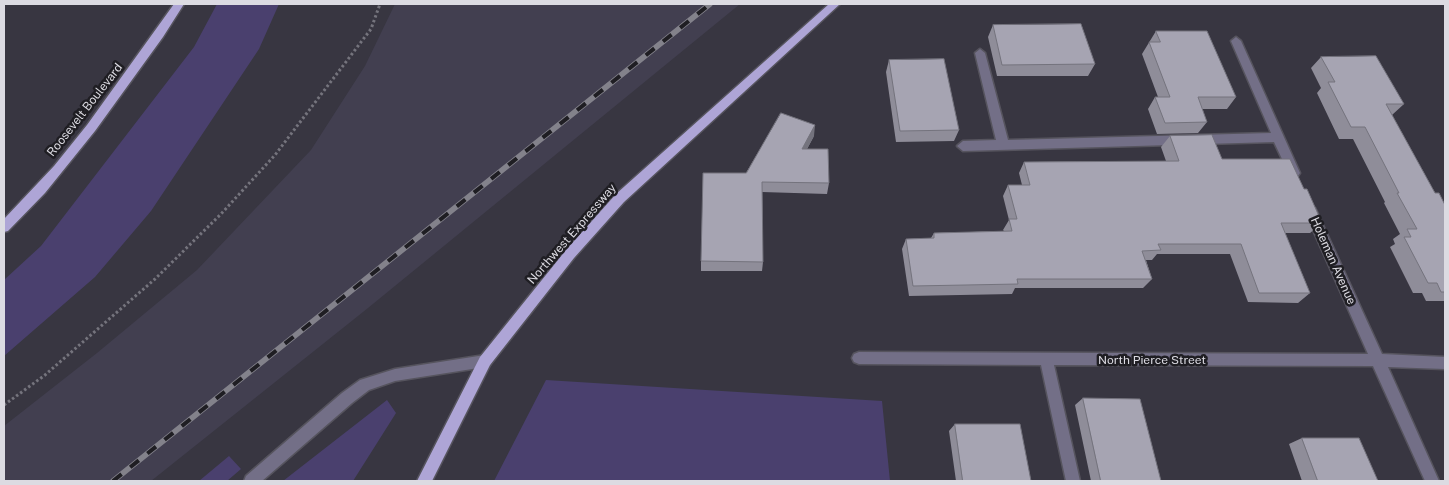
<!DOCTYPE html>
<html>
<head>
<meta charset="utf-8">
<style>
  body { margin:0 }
  #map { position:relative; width:1449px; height:485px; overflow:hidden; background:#383641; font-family:"Public Sans",sans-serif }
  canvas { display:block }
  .frame { position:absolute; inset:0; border:5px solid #dcdbe2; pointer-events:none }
</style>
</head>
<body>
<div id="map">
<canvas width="1449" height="485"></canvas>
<div class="frame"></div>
</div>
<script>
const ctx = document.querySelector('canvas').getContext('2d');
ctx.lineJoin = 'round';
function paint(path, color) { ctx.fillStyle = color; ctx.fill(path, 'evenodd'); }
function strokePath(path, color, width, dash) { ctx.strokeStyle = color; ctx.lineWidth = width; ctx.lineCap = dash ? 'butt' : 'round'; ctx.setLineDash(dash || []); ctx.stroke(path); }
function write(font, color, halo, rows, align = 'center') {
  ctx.font = font + ' "Public Sans",sans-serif'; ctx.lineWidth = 5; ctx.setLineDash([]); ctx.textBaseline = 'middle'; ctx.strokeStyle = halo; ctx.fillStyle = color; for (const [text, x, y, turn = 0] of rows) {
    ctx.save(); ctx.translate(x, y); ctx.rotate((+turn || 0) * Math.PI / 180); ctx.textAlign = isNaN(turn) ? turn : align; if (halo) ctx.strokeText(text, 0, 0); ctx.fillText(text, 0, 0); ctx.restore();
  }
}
const built = new Path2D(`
  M395 4H740L368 308 151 481H4V426L97 353 197 270 311 150 365 66Z`);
const green = new Path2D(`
  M217 4H279L259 49 151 211 95 277 4 356V280L41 246 194 47Z
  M546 380 882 401 890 481H494Z
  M387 400 396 413 353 481H283Z
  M229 456 241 469 227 481H199Z`);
const path = new Path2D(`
  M4 405 45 375 155 279 221 214 275 155 371 29 380 4`);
const minor = new Path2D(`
  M1236 37 1241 41 1300 173 1298 176H1290L1274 142 963 151 957 146 963 141 996 140 975 53 980 49 985 53 1008 140 1271 133 1231 41Z
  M1311 207 1315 208 1317 212 1382 354 1445 357V369L1388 367 1439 481H1425L1373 366 1054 365 1080 481H1066L1041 365 859 364 854 362 852 358 854 354 859 352 1368 354 1305 212 1307 208Z
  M485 355 490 357 492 361 490 365 485 367 395 381 369 390 352 403 262 481H244L246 476 342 393 360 380 395 369Z`);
const major = new Path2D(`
  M174 4H184L163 37 95 131 45 193 8 231 4 232V219L54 166 87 125Z
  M829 4H840L624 202 574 258 490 365 432 481H417L480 357 566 250 616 194Z`);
const rail = new Path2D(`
  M113 481 710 4`);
const wall = new Path2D(`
  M993 25 1095 64 1088 76H997L988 37Z
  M1156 31 1236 97 1227 109H1202L1207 122 1198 133 1157 134 1148 109 1155 97H1158L1142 54Z
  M1321 57 1404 104 1392 115 1435 193 1445 205V301H1426L1422 293H1413L1390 247 1395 244 1393 239 1400 234 1384 203 1385 202 1353 139H1339L1317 93 1321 88 1311 68Z
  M889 60 959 130 954 141 896 142 886 72Z
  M814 136 807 149 829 183 827 194 762 192 763 262 762 271H701V261L746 173Z
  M1170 136 1222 159 1304 189 1322 223 1310 233H1285L1310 293 1298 303 1248 302 1230 254H1157L1152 260H1146L1152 279 1143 288H1015L1012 294 909 296 902 249 906 239 931 238 934 233 1004 231 1003 230 1009 220 1003 196 1008 185H1022L1019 173 1024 162 1166 161 1161 147Z
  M1083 398 1161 481H1091L1075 405Z
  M955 424 1031 481H956L949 431Z
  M1302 438 1378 481H1302L1289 444Z`);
const shadedWall = new Path2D(`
  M815 125 814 136 801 160 802 149Z`);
const building = new Path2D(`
  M1081 24 1095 64 1002 65 993 25Z
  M1156 31H1207L1236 97H1198L1207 122 1165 123 1155 97H1170L1149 42H1160Z
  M1376 56 1404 104H1386L1435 193H1439L1445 205V292H1441L1437 283H1428L1404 237H1411L1407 229H1417L1397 193H1399L1365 127H1351L1328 82H1335L1321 57Z
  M944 59 959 130 900 131 889 60Z
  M781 113 815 125 802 149H828L829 183 762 182 763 262 701 261 703 173H746Z
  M1212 135 1222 159H1290L1304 189H1307L1322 223H1281L1310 293H1259L1241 244H1158L1161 250 1142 251 1152 279H1017L1018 284 913 286 906 239 934 238V233L1012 231 1009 219H1017L1008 185H1030L1024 162 1179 161 1170 136Z
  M1083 398 1140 399 1161 481H1101Z
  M955 424H1020L1031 481H963Z
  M1302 438H1359L1378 481H1318Z`);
const streetNames = [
  ["Roosevelt Boulevard",85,110,-52],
  ["Northwest Expressway",572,234,-49],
  ["Holeman Avenue",1333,261,66],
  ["North Pierce Street",1152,360]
];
paint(built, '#423f50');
paint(green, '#4a406e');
strokePath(minor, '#56545e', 3);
strokePath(major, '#56545e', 3);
strokePath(path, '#75747d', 3, [2.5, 2.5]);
paint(minor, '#736f87');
paint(major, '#aea5d6');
strokePath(rail, '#83828b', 5.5);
strokePath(rail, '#1f1e23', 4, [11]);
paint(wall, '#8f8d99');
paint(shadedWall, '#74737d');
paint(building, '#a6a4b2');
strokePath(building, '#74737d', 1);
write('12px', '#dcdbe2', '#1f1e23', streetNames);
</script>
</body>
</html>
